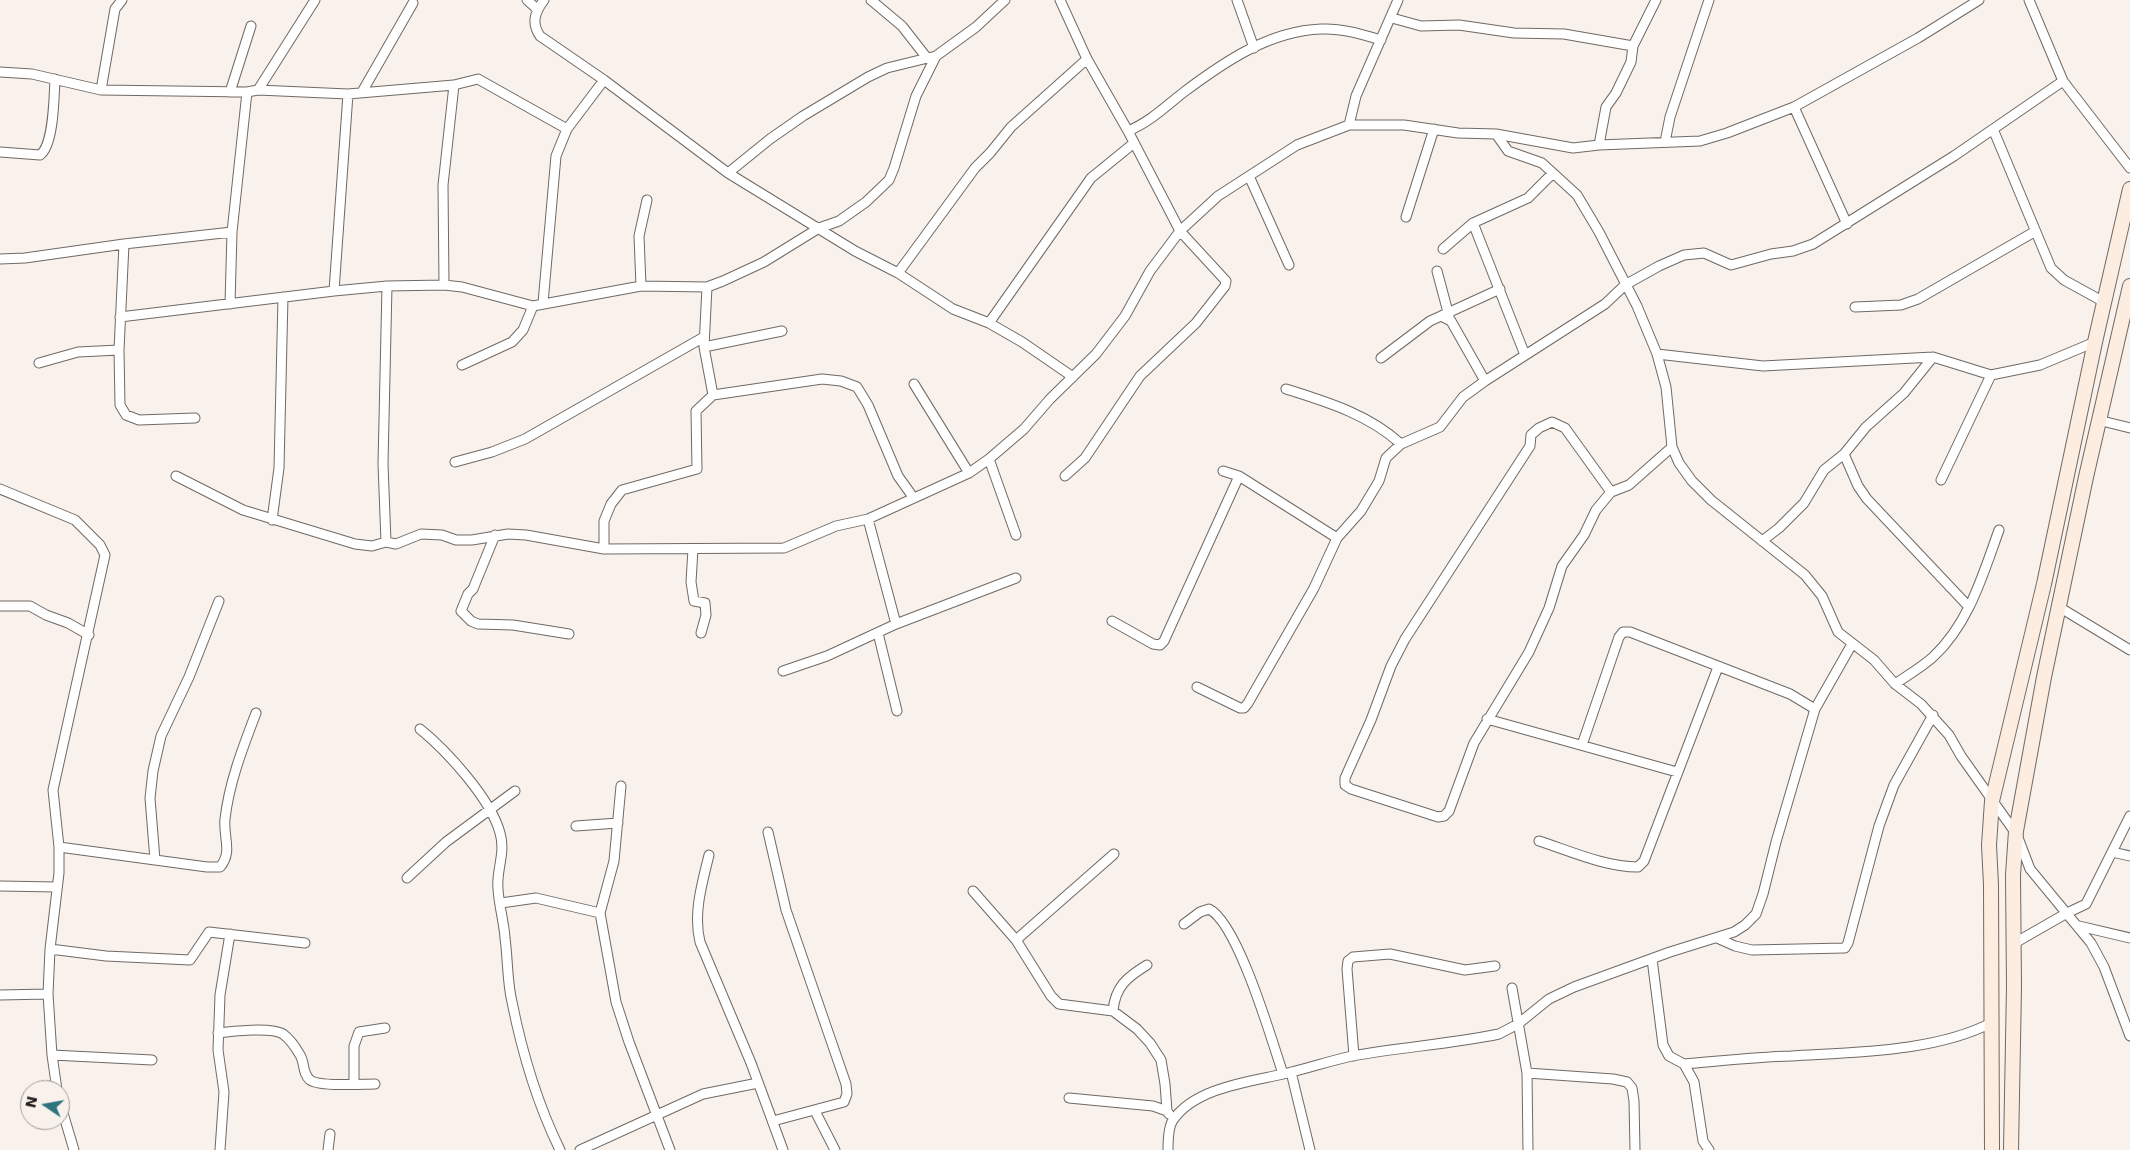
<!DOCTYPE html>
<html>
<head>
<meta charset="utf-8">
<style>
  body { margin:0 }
  #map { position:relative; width:2130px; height:1150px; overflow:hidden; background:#f9f1eb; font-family:"DejaVu Sans",sans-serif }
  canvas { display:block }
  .north { position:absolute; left:20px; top:1080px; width:50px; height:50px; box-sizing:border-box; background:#f9f1eb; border:1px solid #a19b97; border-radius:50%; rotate:282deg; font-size:14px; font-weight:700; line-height:20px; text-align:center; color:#1d1a18 }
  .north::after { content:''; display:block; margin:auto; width:18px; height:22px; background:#2d747f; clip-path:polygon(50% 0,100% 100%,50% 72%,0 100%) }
</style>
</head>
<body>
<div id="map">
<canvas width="2130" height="1150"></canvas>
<div class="north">N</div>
</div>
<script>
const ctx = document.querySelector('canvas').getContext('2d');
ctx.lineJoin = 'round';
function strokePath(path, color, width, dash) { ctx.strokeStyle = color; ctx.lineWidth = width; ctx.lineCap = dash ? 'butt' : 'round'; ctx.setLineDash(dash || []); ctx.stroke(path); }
const street = new Path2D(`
  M527 0 537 9
  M544 0C535 12 531 23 540 36L604 80 728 173 855 251 898 273 953 309 989 323 1022 342 1073 377
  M871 0 902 26 927 58
  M1060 0 1087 59 1128 131 1180 231 1226 281 1225 286 1196 323 1140 376 1085 458 1065 476
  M1237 0 1254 48
  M2029 0 2063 81 2130 168
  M1392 18 1421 26 1459 25 1514 33 1564 34 1633 46
  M0 72 32 74 101 90 247 92 258 90 348 94 454 85 478 79 567 129
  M101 90 115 9 122 0
  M258 90 315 0
  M230 92 251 26
  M362 92 413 3
  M1794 107 1847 224
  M1349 125 1356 96 1398 0
  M1993 129 2051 268 2064 280 2104 302
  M1128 131C1150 122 1166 106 1184 92 1224 62 1269 31 1321 29 1341 28 1361 34 1381 40
  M1496 134 1573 148 1599 145 1700 141 1727 133 1794 107 1918 38 1979 0
  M1665 142 1670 117 1709 0
  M1599 145 1606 107 1616 93 1631 62 1633 46 1656 0
  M0 152 40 155C54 145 54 96 55 79
  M728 173 770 139 803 116 868 77 887 68 936 56
  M1249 176 1289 265
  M1406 217 1434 129
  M1473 223 1525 355
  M124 244 119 350 120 405 126 415 139 420 195 418
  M1443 249 1473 223 1528 198 1553 173
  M0 259 25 258 124 244 232 232
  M1437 271 1449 316
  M898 273 975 168 990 153 1011 127 1087 59
  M444 285 443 185 454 85
  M641 286 639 236 647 200
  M707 287 704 347 713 395
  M334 291 348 94
  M543 303 556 156 567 129 604 80
  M230 304 232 232 247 92
  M1855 307 1901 305 1918 299 2034 232
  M1441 316 1500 289
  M120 317 334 291 387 286 444 285 462 287 533 306 641 286 707 287 723 281 764 262 819 228 839 221 866 202 889 180 894 168 916 96 936 56 976 27 1005 0
  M989 323 1091 178 1134 143
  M704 347 782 331
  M1657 354 1763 366 1933 357 1991 375 2040 365 2095 342
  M1381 358 1430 321 1441 316 1451 321 1485 381
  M39 363 78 352 119 350
  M462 365 512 342 523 330 533 306
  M914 384 969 473
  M1286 389C1327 402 1368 414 1401 444
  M2098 420 2130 428
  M1844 454 1858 486 1867 499 1969 607
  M989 459 1016 535
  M455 462 492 452 525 439 704 337
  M1223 471 1239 476 1337 538
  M176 476 243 510 355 544 372 546 386 542 396 544 421 534 442 535 456 540H472L508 534 526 535 604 549 784 548 836 526 868 519 969 473 989 459 1024 429 1050 399 1096 354 1125 316 1150 271 1180 231 1218 196 1297 145 1349 125H1404L1458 133 1496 134 1508 151 1542 163 1577 195 1599 232 1637 306 1657 354 1666 387 1672 447 1679 463 1692 481 1711 500 1805 575 1822 596 1838 632 1874 660 1895 684 1921 704 1949 735 1961 756 2017 835 2030 869 2091 943 2104 967 2130 1036
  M1941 480 1991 375
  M0 489 75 520 100 545 105 555 53 790 59 847V873L50 949 48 994 52 1055 57 1090
  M1611 492 1565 428 1552 422 1539 428 1531 435 1530 446 1405 639 1391 666 1371 720 1345 778V785L1351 789 1438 817 1444 816 1449 811 1474 743 1529 652 1549 608 1562 566 1584 535 1596 510 1611 492 1629 485 1672 447
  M868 519 896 624
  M272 520 279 468 283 297
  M495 535 473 589 468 594 461 611 471 621 478 624 513 625 569 634
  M1762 541 1779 528 1804 503 1824 470 1844 454 1866 427 1904 393 1933 357
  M386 542 383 464 387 286
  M604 549V521L611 504 622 490 697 469 696 411 713 395 822 379 841 381 857 387 868 405 898 476 913 497
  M693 549 691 582 694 601 705 603 706 615 701 633
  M0 606H30L46 615 68 623 89 635
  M2059 607 2130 650
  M1112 621 1153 644 1160 645 1164 641 1239 476
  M878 633 897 711
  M783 671 827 656 896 624 1016 578
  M1895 684C1908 675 1922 667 1933 657 1969 624 1983 574 1999 530
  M1197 687 1240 708H1244L1248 703 1314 588 1337 538 1361 511 1379 481 1386 458 1401 444 1440 427 1463 397 1485 381 1605 304 1625 285 1659 266 1684 255 1704 253 1731 265 1771 254 1793 251 1813 244 1954 156 2063 81
  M1487 719 1677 772
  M420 729C447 751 491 799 500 833 506 853 496 870 498 889 499 906 504 922 505 938 508 960 507 981 512 1002 522 1052 538 1105 560 1150
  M1582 745 1619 637 1623 632H1630L1790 694 1815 709
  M621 786 614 861 600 913 616 1002 629 1042 670 1150
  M576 826 618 823
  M768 832 786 910 846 1084 847 1094 844 1102 773 1121
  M1539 841C1570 851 1605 867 1638 867L1644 861 1718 667
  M59 847 207 867H220C233 852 223 837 225 819 229 783 243 747 256 713
  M2112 852 2130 856
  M709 855C702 884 693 913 700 942L751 1063 783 1150
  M155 860 150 798 153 771 161 736 189 677 219 601
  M407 878 446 842 515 791
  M0 886 56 887
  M973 891 1016 940 1051 996 1059 1004 1113 1011 1137 1029 1150 1043 1161 1060 1165 1084 1167 1111
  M501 903 536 898 600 913
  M1184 924 1200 912 1209 909C1238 923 1272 1041 1283 1074
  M2079 926 2130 938
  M1717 938 1735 946 1752 950 1845 948 1848 943 1879 826 1894 785 1933 715
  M1016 940 1114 854
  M2013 944 2067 913 2086 904 2130 816
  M50 949 106 956 190 960 209 932 305 943
  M1652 959 1663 1045 1669 1056 1684 1064 1694 1082 1703 1141 1709 1150
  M1512 988 1527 1073 1528 1150
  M0 995 48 994
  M1113 1011C1115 987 1127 977 1147 965
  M218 1033C232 1031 272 1027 283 1034 290 1039 296 1048 300 1055 305 1063 302 1073 310 1080 319 1087 362 1084 375 1084
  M52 1055 152 1060
  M1354 1056 1347 969 1348 961 1353 957 1390 954 1465 970 1495 966
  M1684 1064C1720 1061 1755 1057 1791 1056 1855 1052 1936 1052 1993 1022
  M1291 1072 1310 1150
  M1527 1073 1613 1079 1627 1082 1632 1088 1634 1101 1635 1150
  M354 1083V1046L359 1032 385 1028
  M1069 1098 1153 1106 1167 1111 1169 1114
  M60 1103 74 1150
  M815 1111 835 1150
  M220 1150 224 1092 218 1050 220 995 230 934
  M328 1150 330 1134
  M580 1150 703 1094 758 1083
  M1168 1150C1168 1142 1168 1127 1173 1120 1195 1088 1248 1082 1283 1074 1306 1069 1329 1061 1352 1056 1401 1047 1451 1044 1499 1034L1518 1024 1549 999 1574 987 1670 952 1734 932 1745 925 1756 914 1763 894 1776 842 1815 709 1852 644`);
const secondary = new Path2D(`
  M1992 1150 1991 885 1989 845 1992 801 2044 584 2095 342 2130 189
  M2011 1150 2014 987 2013 875 2016 831 2044 677 2086 477 2130 286`);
strokePath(street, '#706964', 11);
strokePath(secondary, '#706964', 16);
strokePath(street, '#fff', 9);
strokePath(secondary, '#fdede1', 14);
</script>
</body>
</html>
